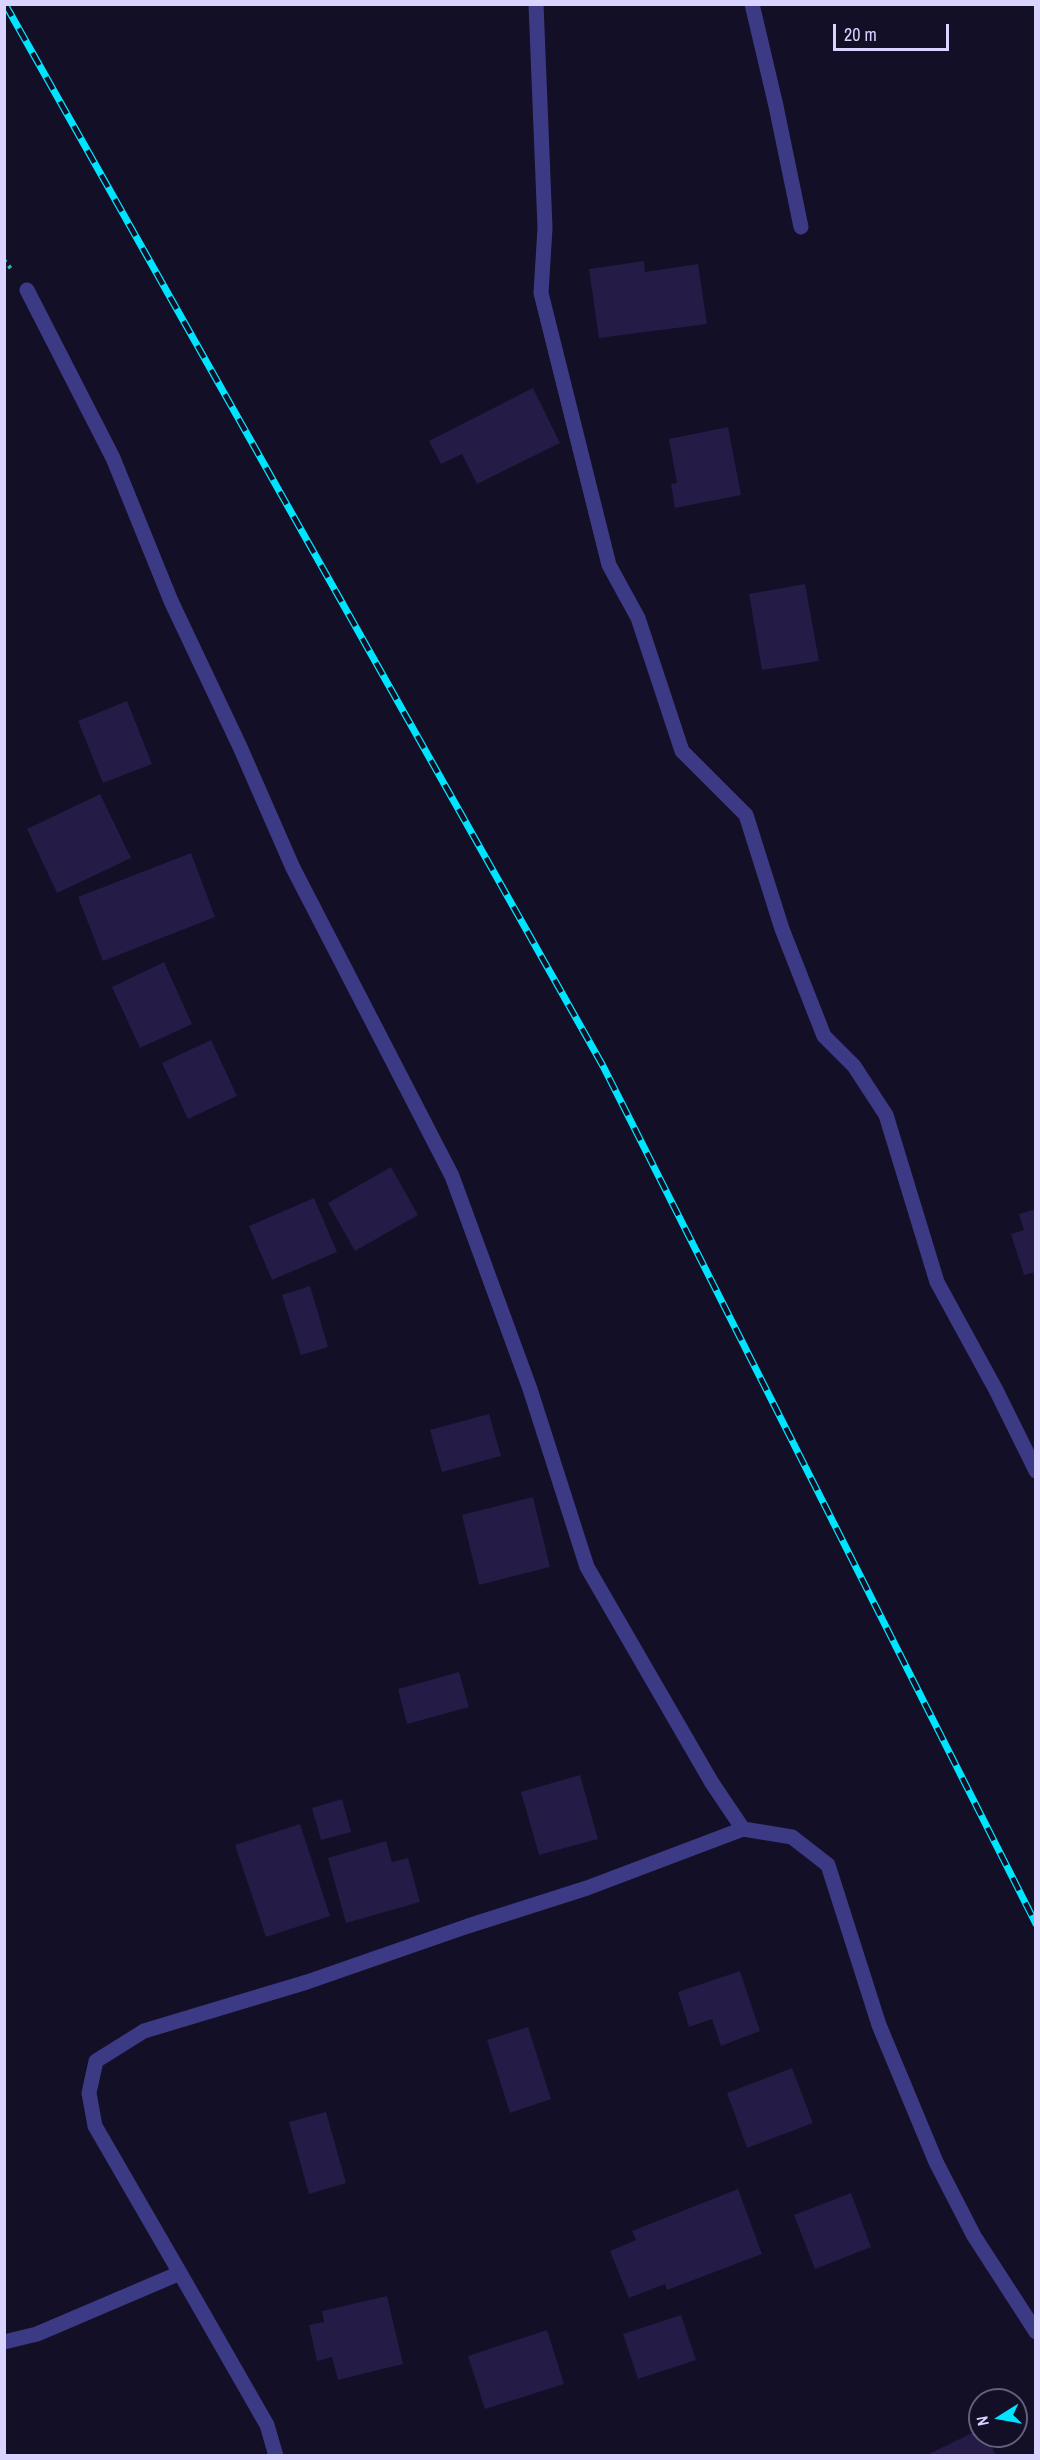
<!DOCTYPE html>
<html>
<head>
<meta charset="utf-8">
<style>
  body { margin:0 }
  #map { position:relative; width:1040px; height:2460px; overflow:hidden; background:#130f26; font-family:"Archivo Narrow",sans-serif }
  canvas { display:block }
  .frame { position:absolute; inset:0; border:6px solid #d9d4ff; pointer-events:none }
  .north { position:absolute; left:968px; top:2388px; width:60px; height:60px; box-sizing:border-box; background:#130f26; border:2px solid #625e7d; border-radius:50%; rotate:259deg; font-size:16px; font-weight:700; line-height:24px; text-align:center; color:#d9d4ff }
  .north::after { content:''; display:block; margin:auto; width:21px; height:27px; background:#00e5ff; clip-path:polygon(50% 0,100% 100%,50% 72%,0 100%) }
  .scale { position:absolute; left:833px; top:24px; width:116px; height:27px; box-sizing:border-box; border:3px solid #d9d4ff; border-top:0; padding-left:8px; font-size:18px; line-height:21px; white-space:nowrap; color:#d9d4ff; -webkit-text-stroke:4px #130f26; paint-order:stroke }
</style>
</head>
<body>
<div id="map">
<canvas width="1040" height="2460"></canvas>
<div class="frame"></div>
<div class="north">N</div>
<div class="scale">20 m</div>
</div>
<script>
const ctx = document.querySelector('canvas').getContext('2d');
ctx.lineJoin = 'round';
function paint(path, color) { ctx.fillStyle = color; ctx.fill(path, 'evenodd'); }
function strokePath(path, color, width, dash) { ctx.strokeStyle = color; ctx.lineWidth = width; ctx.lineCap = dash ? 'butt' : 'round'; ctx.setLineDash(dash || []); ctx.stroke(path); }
const building = new Path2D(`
  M644 261 645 272 698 264 707 324 599 338 589 269Z
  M533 388 560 443 477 484 462 454 441 464 429 441Z
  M728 427 741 495 675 508 671 484 677 483 669 439Z
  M805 584 819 661 762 670 749 594Z
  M127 701 152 764 103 783 78 721Z
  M100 794 131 858 57 893 27 829Z
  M191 853 215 917 103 961 78 897Z
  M164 962 192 1024 140 1048 112 987Z
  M211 1040 237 1096 188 1119 162 1063Z
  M391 1167 418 1215 355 1251 328 1203Z
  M314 1198 337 1252 272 1280 249 1226Z
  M1036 1209V1272L1024 1275 1011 1234 1024 1230 1019 1214Z
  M310 1286 328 1347 301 1355 282 1295Z
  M489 1414 501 1456 442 1472 430 1430Z
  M533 1497 550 1567 479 1585 462 1515Z
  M459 1672 469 1707 407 1724 398 1689Z
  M580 1775 598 1839 539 1855 521 1792Z
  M342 1799 351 1832 321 1840 312 1808Z
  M300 1824 330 1916 266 1937 235 1845Z
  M386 1841 392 1862 408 1858 420 1902 346 1923 328 1858Z
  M740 1971 760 2031 721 2046 712 2019 689 2027 678 1992Z
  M528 2027 551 2099 510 2113 487 2040Z
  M792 2068 813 2123 747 2148 727 2093Z
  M326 2112 346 2183 309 2194 289 2122Z
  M738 2189 762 2254 667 2290 665 2284 629 2298 610 2251 636 2240 632 2231Z
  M851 2193 871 2247 815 2269 794 2215Z
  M387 2296 403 2364 338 2380 332 2357 317 2361 309 2325 324 2322 322 2311Z
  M681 2315 696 2360 638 2379 623 2334Z
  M547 2330 564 2384 485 2409 468 2356Z
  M980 2429V2436H987L996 2456H925Z`);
const path = new Path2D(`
  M4 260 12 270`);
const minor = new Path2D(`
  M536 4 545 228 541 293 609 565 638 618 682 751 746 815 782 929 824 1036 854 1066 886 1115 937 1282 996 1390 1036 1471
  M752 4 776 106 801 227
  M27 290 113 458 171 601 240 747 293 868 452 1176 530 1389 587 1567 712 1783 743 1829 792 1837 828 1865 879 2025 936 2162 974 2236 1036 2332
  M180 2273 95 2126 89 2093 96 2061 144 2031 307 1982 468 1926 587 1888 743 1829
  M4 2342 37 2334 180 2273 267 2425 276 2456`);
const rail = new Path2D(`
  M5 4 603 1066 1036 1924`);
paint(building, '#241b47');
strokePath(path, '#2fb8b0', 4, [3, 4.5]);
strokePath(minor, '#3d3a85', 15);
strokePath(rail, '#00e5ff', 7);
strokePath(rail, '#130f26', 4.5, [14]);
</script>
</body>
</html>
